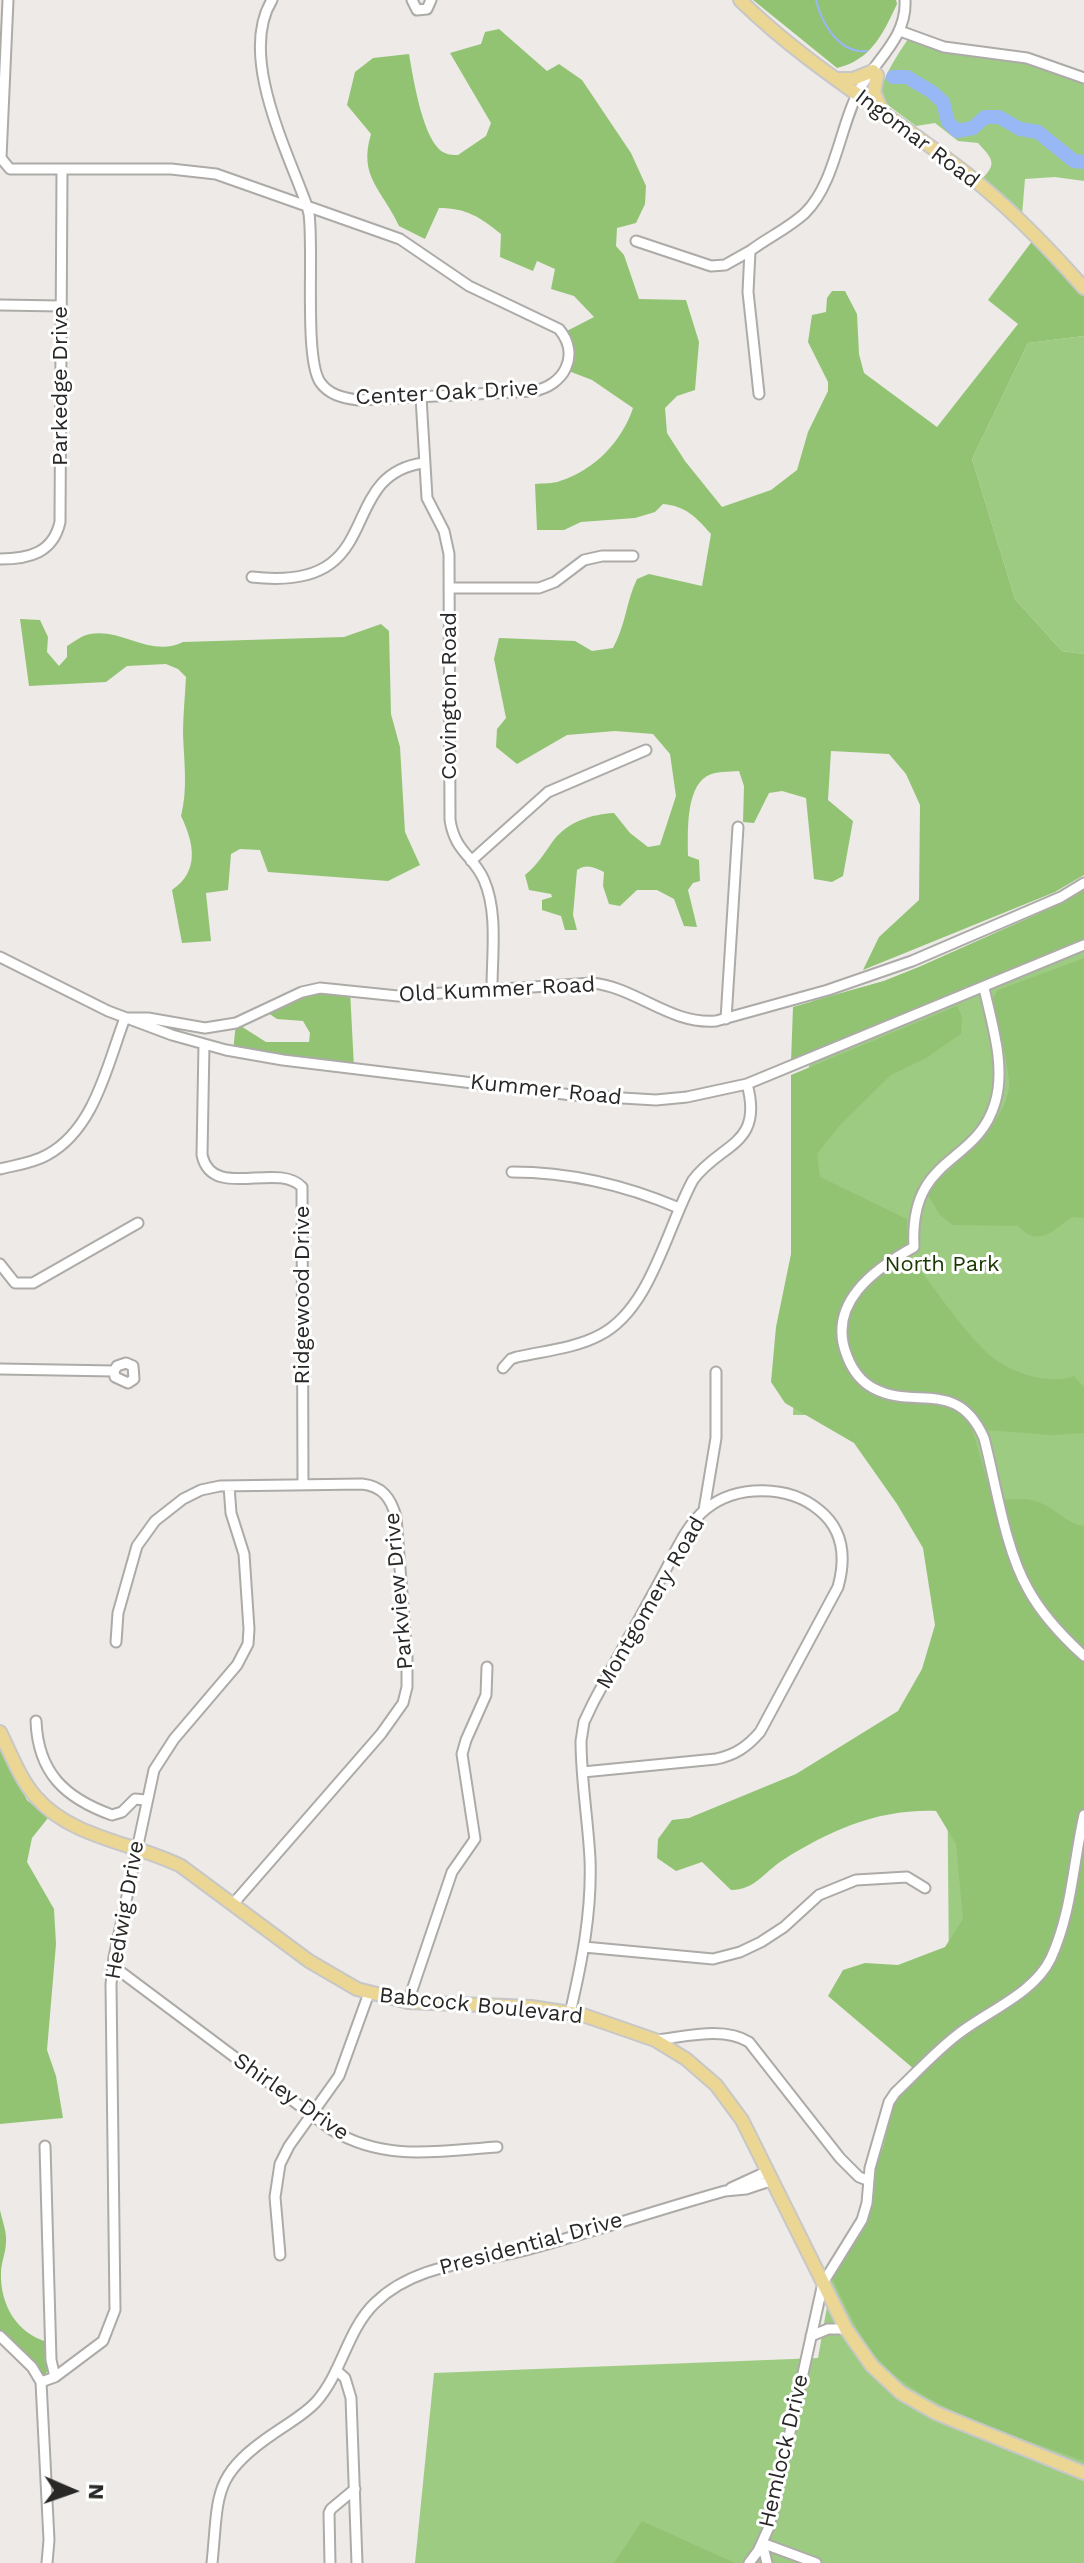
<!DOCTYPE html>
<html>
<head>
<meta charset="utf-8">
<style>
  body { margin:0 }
  #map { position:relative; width:1084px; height:2563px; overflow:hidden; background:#edeae7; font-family:"Work Sans",sans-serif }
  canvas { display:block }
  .north { position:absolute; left:32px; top:2451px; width:80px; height:80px; -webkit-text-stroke:6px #fff; paint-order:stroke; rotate:92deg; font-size:22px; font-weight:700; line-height:32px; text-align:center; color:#292827 }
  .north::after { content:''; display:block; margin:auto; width:28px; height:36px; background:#292827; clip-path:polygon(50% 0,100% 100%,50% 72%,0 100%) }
</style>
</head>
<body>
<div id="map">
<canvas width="1084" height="2563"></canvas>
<div class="north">N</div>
</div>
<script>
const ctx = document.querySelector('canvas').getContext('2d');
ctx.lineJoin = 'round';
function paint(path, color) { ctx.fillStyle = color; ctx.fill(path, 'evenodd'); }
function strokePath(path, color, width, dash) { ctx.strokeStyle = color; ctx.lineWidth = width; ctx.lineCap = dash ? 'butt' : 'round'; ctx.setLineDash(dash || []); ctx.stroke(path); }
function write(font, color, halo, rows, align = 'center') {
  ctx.font = font + ' "Work Sans",sans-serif'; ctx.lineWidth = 6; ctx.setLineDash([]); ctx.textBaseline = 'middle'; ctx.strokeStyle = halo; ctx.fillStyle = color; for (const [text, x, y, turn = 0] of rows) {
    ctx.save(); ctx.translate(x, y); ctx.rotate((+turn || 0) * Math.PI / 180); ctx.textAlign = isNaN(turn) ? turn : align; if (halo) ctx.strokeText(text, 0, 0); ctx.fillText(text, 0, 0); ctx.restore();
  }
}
const green = new Path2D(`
  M910 36 935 44 1004 53 1084 78V181L1055 177 1025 179 1022 215 978 183C996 165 996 162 978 143L958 141 935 123 916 126 881 100C876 85 901 50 910 36Z
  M1084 336V654L1062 651 1015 599 972 459 1028 343Z
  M1084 889V2563H415L434 2373 818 2358 832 2278 869 2217 872 2204V2176L883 2147 893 2107 901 2096 950 2084 944 1415H793L812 1001 884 981 919 967 1058 905Z`);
const forest = new Path2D(`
  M753 0H896L897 4C883 34 871 60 837 68Z
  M499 29 547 71 559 64 582 80 631 153 646 186 645 204 636 223 617 228 616 246 624 255 639 299 686 300 699 342 695 390 677 396 665 408 667 433 685 461 722 507 771 490 797 470 808 432 828 391V382L808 342 812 315 826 312 827 298 832 291H845L857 314 859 354 864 373 937 427 1018 324 988 300 1036 236 1084 288V336L1028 343 972 459 1015 599 1062 651 1084 654V875L1055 892 863 970 879 937 919 900 920 805 906 774 889 754 831 751 828 800 853 821 843 876 832 882 814 879 806 798 782 791 769 793 754 823 743 822 744 786 739 771C729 772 715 771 707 776 685 789 688 834 688 856L699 860 700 881 693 883 688 890 697 927 684 926 674 899 657 890H637L620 906 609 904 603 886 604 872C595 868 587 863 577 870L573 915 577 930H565L561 916 542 910V900L552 897 551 894 529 890 525 875C538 864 544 854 553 841 567 822 592 814 614 813L630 833 648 847 660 845 676 796 670 754 653 734 615 731 567 735 517 764 496 747 497 729 506 718 494 659 499 638 575 641 592 651 613 648C626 624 626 602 637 579L649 574 702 586 711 534C696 517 686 506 663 504L655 512 635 518 581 522 564 530H537L535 484C543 483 553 484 560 481 595 470 622 441 633 408L592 380 566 370 563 333 594 317 574 296 551 289 555 269 537 261 533 271 500 257 501 234C480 217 466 208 439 208L425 239 399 226C382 189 358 177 371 134L347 105 355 72 373 58 409 54C413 76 423 144 445 153 449 155 454 155 458 155L486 136 491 123 450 53 481 44 485 32Z
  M20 619 40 620 48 637 47 652 59 666 67 657V646C74 642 82 635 90 634 122 628 151 658 183 642L344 637 381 624 389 631 391 714 400 747 405 832 420 865 388 881 268 872 260 850 240 849 231 854 228 890 206 893 211 941 182 943 172 890C200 871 194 843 181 816 188 789 184 762 183 734 183 716 185 696 186 677L178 669 166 664 127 666 106 682 29 686Z
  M1084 889V942L791 1062 793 1007 884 981 919 967 1058 905Z
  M1084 958V1218L1072 1217C1052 1231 1039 1248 1018 1226L953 1225 940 1215 927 1194 933 1185C959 1161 1012 1118 1009 1080 1006 1053 998 1026 993 999L998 990Z
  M350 990 354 1068 233 1051 236 1023 266 1042H309L310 1033 303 1021 277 1019 265 1011 302 992Z
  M957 1006 962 1016 961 1034 926 1058 891 1075 841 1124 817 1154 820 1177 907 1219V1242L911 1258C935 1288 957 1323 984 1350 1004 1371 1047 1386 1074 1376L1084 1387V1433L1051 1435 972 1429 993 1500C1007 1500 1025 1497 1038 1502 1056 1508 1065 1523 1084 1526V2461C1024 2438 931 2412 886 2367 861 2342 847 2309 832 2278L869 2217 872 2204V2176L883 2147 893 2107 900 2095 921 2075 828 1996 843 1970 865 1963 898 1965 945 1947 963 1919 956 1844 936 1811C878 1809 831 1830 783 1860 764 1872 755 1890 731 1890L702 1862 676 1871 657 1858 658 1839 672 1820 689 1818 796 1774 898 1711 922 1669 935 1625 923 1548 897 1504 854 1443 785 1403 771 1382 776 1327 791 1254V1075Z
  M0 1749 27 1800 48 1818 32 1838 27 1862 54 1909 56 1944 47 2050 56 2076 63 2118 0 2124Z
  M0 2210C2 2220 7 2232 6 2242 6 2252 1 2263 1 2273 0 2305 17 2333 47 2342L48 2368 46 2374H41L29 2358 0 2330Z
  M642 2521 735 2563H614Z`);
const stream = new Path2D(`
  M816 0C822 25 840 54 867 51`);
const river = new Path2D(`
  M893 77H907L932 92 943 102 948 122 957 131 973 128 985 117H999L1020 129 1038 132 1074 161 1084 162`);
const minor = new Path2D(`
  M8 0 1 158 10 169H171L216 174 400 239 469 286 559 329C581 355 564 386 533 391L358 400C343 398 329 395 320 382 304 358 314 250 309 214L307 206C287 150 238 55 272 0
  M412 0 417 10 427 9 431 0
  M900 31 944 47 1027 58 1084 78
  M636 241 711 266 725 265 750 251
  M0 305 61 306
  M759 394 748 292 750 251C767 238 789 228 805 213 836 183 840 122 862 85 879 57 907 36 905 0
  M421 397 427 498 444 531 449 554 450 820C455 852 473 855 484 880 498 912 492 954 492 988
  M0 559C29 559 53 553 60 522L62 171
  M252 577C390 593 333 476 423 463
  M451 588H539L555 582 584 560 602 556H633
  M471 861 548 792 646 750
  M0 957 108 1011 172 1035 226 1050 283 1060 572 1095 656 1100 687 1097 747 1084 1084 945
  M984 988C992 1024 1006 1067 995 1103 976 1167 909 1154 914 1247 874 1269 826 1304 847 1356 852 1369 860 1381 873 1388 915 1411 957 1377 984 1438 996 1484 1005 1549 1028 1589 1042 1615 1062 1636 1084 1656
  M726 1019 738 827
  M204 1044 202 1155C212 1201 277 1161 302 1187L303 1484
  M0 1169C16 1165 33 1163 47 1155 95 1129 107 1065 125 1018H148L205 1028 236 1023 302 992 320 988 398 996 592 983C636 987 670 1025 716 1021L828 990 912 961 1061 897 1084 883
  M512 1172C571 1172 625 1185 679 1208
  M0 1264 15 1283H33L138 1223
  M503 1368 511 1359 517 1357C544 1351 576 1348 600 1335 651 1309 667 1227 693 1180 720 1143 764 1146 747 1084
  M0 1369 114 1371 117 1366 126 1363 133 1366 134 1379 128 1383 115 1377 114 1371
  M704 1510 716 1438V1372
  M116 1642 118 1613 137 1546 155 1521 183 1499 201 1490 220 1486 362 1484C382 1486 391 1498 396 1517L407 1658V1687L403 1703 381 1734 233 1904
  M36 1721C38 1773 65 1798 112 1815L122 1812 135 1799 146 1800
  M584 1947 713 1959 740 1952 761 1942 784 1927 819 1895 856 1880 907 1877 925 1888
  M113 1966 332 2130C385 2162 439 2151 497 2147
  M408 2002 452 1872 475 1839 462 1754 466 1740 486 1695 487 1667
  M570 2013C582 1962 592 1911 590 1859 588 1820 581 1780 581 1741L584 1722 593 1703C616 1660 640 1618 663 1575 675 1553 686 1525 706 1509 737 1484 789 1485 819 1510 844 1530 846 1558 838 1587L760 1732C747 1747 735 1755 716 1759L583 1772
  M655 2040C685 2037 723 2026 749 2042L840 2158 859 2177 867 2180
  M45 2146 51 2360 55 2377
  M731 2188 768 2171
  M280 2255 275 2197 280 2164 289 2146 339 2076 369 1993
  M0 2336 32 2367 41 2382 49 2540 47 2563
  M811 2336 828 2329H846
  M336 2370 345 2378 351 2398 357 2563
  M41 2382 55 2377 103 2341 115 2310 111 1984 114 1957 154 1770 174 1739 237 1665 248 1644 249 1629 244 1554 231 1513 229 1486
  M762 2543 816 2563
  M762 2543 767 2563
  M212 2563C219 2495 211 2476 273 2434 287 2424 304 2415 316 2402 342 2373 347 2330 375 2303 418 2261 479 2264 533 2248 598 2230 661 2209 725 2191L746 2189 773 2180
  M330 2563 329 2513 331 2509 355 2489
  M749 2563 758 2551 769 2527 823 2283 862 2220 867 2203 870 2168 889 2102 895 2093C915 2074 935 2052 957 2035 987 2011 1034 1994 1051 1958 1072 1912 1073 1863 1084 1815`);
const major = new Path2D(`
  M740 0C808 67 892 115 967 174 1010 208 1048 247 1084 288
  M877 75 874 92 881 109
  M836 79H853L873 71
  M0 1732C11 1754 20 1779 36 1797 71 1838 135 1843 181 1866L309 1961 357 1989 408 2002 531 2007 583 2015 655 2040 686 2059 716 2085 742 2120 846 2329 872 2366 901 2393 936 2413 1084 2473`);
const streetNames = [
  ["Ingomar Road",917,139,37],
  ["Parkedge Drive",61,386,-90],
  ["Center Oak Drive",447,393,-3],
  ["Covington Road",450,696,-90],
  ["Old Kummer Road",497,990,-3],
  ["Kummer Road",546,1090,6],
  ["Ridgewood Drive",303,1295,-90],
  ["Parkview Drive",399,1591,-95],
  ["Montgomery Road",651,1603,-60],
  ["Hedwig Drive",125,1910,-80],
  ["Babcock Boulevard",481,2006,6],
  ["Shirley Drive",291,2097,35],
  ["Presidential Drive",531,2244,-15],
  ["Hemlock Drive",784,2451,-77]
];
const parkNames = [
  ["North Park",942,1265]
];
paint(green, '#9ecb82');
paint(forest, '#92c373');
strokePath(stream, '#98b7f5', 2);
strokePath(river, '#98b7f5', 14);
strokePath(minor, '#adaba8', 13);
strokePath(major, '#c7c7c7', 16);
strokePath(minor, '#fff', 9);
strokePath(major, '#ebd694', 12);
write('22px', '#292827', '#fff', streetNames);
write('22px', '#193700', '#fff', parkNames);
</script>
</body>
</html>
